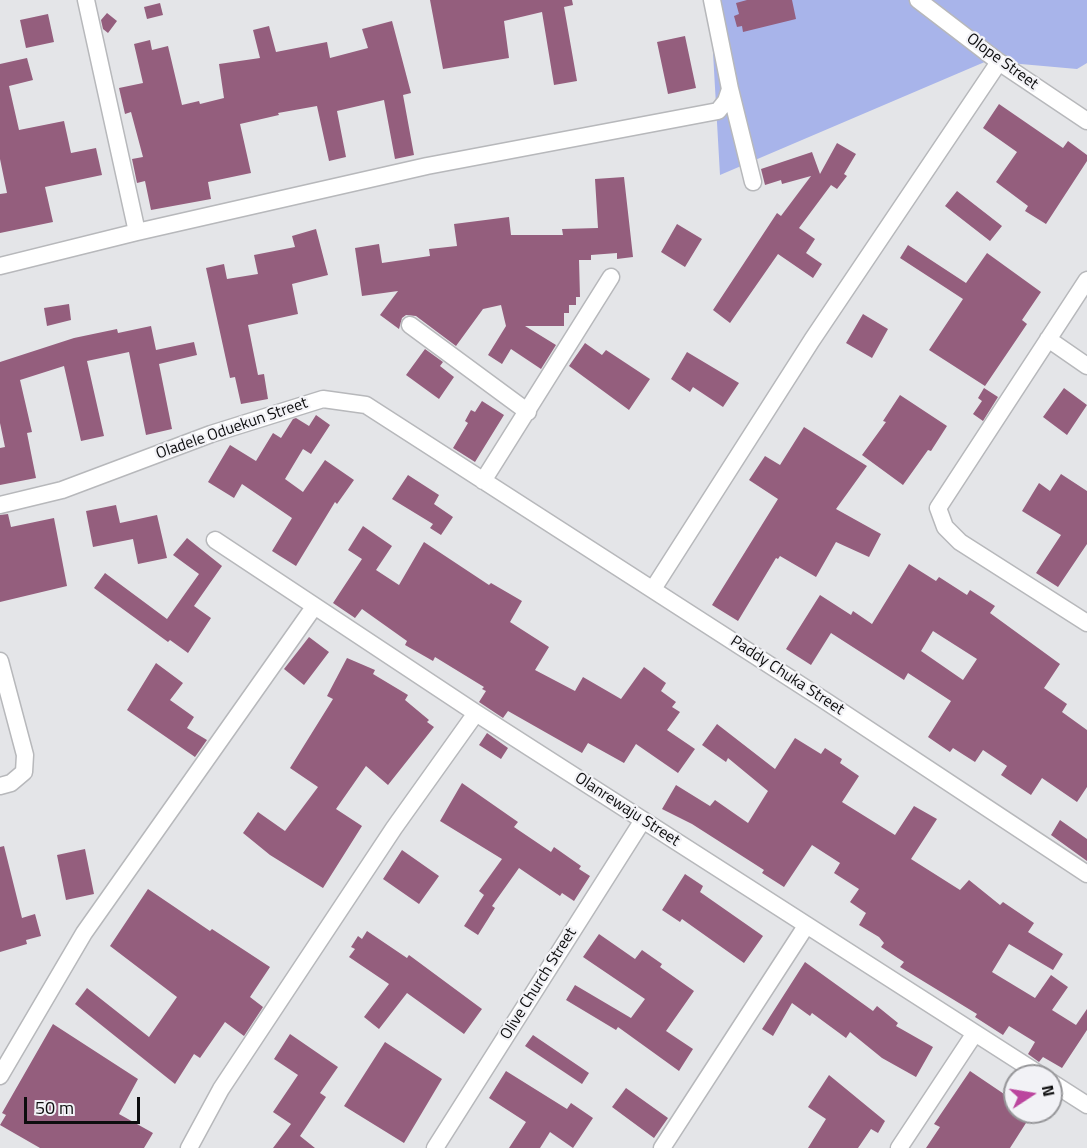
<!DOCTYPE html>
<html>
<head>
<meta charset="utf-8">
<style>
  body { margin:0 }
  #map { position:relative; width:1087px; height:1148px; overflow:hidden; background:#e4e5e8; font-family:"Titillium Web",sans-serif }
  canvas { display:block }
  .north { position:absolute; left:1003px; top:1064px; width:60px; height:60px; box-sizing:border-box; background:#f2f2f6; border:2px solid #969699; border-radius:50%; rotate:78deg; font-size:16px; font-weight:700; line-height:24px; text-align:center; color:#0d0d0e }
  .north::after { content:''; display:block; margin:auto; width:21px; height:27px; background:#bb469e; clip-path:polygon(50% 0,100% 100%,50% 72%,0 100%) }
  .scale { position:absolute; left:24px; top:1097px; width:116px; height:27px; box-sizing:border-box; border:3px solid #0d0d0e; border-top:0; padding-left:8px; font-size:18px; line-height:21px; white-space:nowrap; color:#0d0d0e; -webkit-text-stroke:4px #f2f2f6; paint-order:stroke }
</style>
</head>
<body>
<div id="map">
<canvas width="1087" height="1148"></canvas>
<div class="north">N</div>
<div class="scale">50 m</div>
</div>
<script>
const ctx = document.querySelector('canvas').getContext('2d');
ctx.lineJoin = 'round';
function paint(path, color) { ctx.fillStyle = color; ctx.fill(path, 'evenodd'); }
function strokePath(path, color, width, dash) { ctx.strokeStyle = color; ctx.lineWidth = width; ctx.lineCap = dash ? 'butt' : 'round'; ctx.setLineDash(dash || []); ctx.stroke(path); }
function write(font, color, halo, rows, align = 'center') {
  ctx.font = font + ' "Titillium Web",sans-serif'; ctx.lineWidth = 4.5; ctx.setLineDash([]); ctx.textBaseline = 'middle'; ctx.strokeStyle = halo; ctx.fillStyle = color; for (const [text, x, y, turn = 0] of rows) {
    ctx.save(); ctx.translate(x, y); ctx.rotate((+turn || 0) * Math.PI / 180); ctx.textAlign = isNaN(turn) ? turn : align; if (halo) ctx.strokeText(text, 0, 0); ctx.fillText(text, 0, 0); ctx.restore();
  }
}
const green = new Path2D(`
  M710 0H1087V63L1077 69 987 61 720 175Z`);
const building = new Path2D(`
  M430 0H572L573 5 564 7 577 81 554 85 542 12 504 21 509 58 443 69Z
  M747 0H792L796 19 743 32 742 26 737 27 734 16 739 14 736 3Z
  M160 3 163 15 147 19 144 7Z
  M107 13 117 21 108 33 103 29 101 20Z
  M48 14 54 42 26 48 20 20Z
  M392 21 411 93 403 95 414 155 395 159 384 100 337 111 346 157 329 161 317 106 278 113 279 115 240 124 251 173 208 182 211 199 151 210 145 181 137 183 132 159 143 157 131 112 125 114 119 88 143 83 134 44 150 40 152 50 168 46 182 105 199 101 200 104 224 98 219 64 260 58 253 30 269 26 276 52 327 42 330 58 368 48 362 29Z
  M685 36 696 88 668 94 657 42Z
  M27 58 33 80 9 86 19 130 64 121 71 153 96 148 102 175 45 187 53 222 0 233V194L7 193 0 159V64Z
  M999 104 1063 148 1068 141 1087 155V161L1046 224 1025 211 1028 206 996 182 1017 152 983 128Z
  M837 143 856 154 844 174 847 176 837 189 831 185 799 228 815 239 806 253 822 264 813 278 778 254 730 323 713 310 777 213 781 216 811 176 782 184 781 180 765 185 761 169 812 152 820 174Z
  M624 177 633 257 617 259V253L591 255V260H579L580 297H576V305H569V313H564V326H525L556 345 541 369 511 349 502 364 488 355 506 326 501 305 483 309 456 346 416 316 406 315 402 318 399 329 380 315 398 291 362 296 355 248 379 244 382 263 430 256 429 249 457 246 454 224 509 217 511 235H563L562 229 598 228 595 179Z
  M957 191 1002 226 990 241 945 206Z
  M677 224 702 239 685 267 661 252Z
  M316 229 328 275 292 284 298 314 248 325 258 375 264 374 268 399 241 404 235 377 230 378 206 268 224 264 227 279 258 274 254 255 295 247 292 236Z
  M908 245 966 283 987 253 1041 292 1022 320 1027 324 985 386 929 350 963 299 900 258Z
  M69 304 71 320 47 326 44 308Z
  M863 314 888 329 872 358 846 343Z
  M151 326 156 350 194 342 197 355 159 364 172 429 146 435 129 352 87 361 104 436 81 441 64 366 20 380 32 432 27 433 36 478 0 485V448L5 447 0 423V362L74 338 117 329 118 333Z
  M585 343 602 355 606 350 650 379 629 410 569 366Z
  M425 349 443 362 440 366 454 377 439 399 406 375Z
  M687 352 739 383 723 407 693 387 690 392 671 379Z
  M984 388 998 397 983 421 973 414 982 401 978 398Z
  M1064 388 1087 405 1067 435 1043 417Z
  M900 395 947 426 931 451 928 450 903 485 862 455 886 422 883 421Z
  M482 401 504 415 475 462 453 448 468 423 465 421 471 410 475 412Z
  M316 415 330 425 311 454 303 449 285 479 303 492 325 460 354 480 337 504 335 502 296 566 272 551 292 518 242 484 234 498 208 482 230 445 256 461 273 433 281 438 293 419 296 418 309 426Z
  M804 427 867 466 836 509 881 534 869 557 836 542 816 577 780 556 778 559 776 558 738 621 712 605 778 499 749 480 765 456 780 465Z
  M1061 474 1087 491V544L1058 587 1036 573 1061 535 1022 511 1039 483 1050 491Z
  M408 475 439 495 434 504 453 517 441 535 430 528 433 524 392 499Z
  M116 505 120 523 157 515 167 558 138 564 133 539 93 547 86 511Z
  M8 514 11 527 54 518 67 586 0 602V515Z
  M363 526 392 546 376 570 399 585 424 542 489 585 491 583 522 601 510 622 549 647 535 670 575 691 583 677 621 699 644 667 666 683 661 691 676 702 672 707 680 712 667 730 695 749 678 773 636 744 624 763 588 743 582 753 508 711 503 718 479 702 486 691 482 689 484 687 435 657 433 661 405 645 407 641 362 609 355 618 333 603 362 559 348 550Z
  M187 538 222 566 194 606 211 618 188 653 170 640 168 642 94 588 105 573 167 619 199 574 173 555Z
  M909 564 936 581 939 577 967 595 970 590 995 606 990 613 1060 664 1044 688 1067 704 1062 712 1087 730V787L1077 802 1042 778 1031 795 1001 775 1007 766 983 750 975 762 953 748 950 752 928 737 951 701 908 673 904 680 831 633 811 665 786 649 820 595 851 615 853 611 872 624ZM933 631 977 659 963 680 921 651Z
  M309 637 329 652 304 685 284 669Z
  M347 658 375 670 373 674 408 695 405 700 429 720 427 722 434 727 388 785 366 766 336 809 362 826 323 888 270 855 243 833 258 812 285 831 318 787 290 768 333 699 327 696Z
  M156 663 183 683 170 700 194 717 187 728 207 740 195 757 127 710Z
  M717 724 775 769 795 738 821 754 825 748 842 759 840 763 859 776 842 802 895 835 914 806 937 819 911 859 960 890 969 880 1000 905 1003 902 1034 923 1028 932 1063 954 1053 970 1009 944 992 972 1035 998 1051 975 1068 987 1052 1010 1076 1025 1087 1009V1030L1062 1068 1043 1057 1039 1062 1028 1054 1035 1042 1009 1026 1003 1035 975 1017 977 1014 900 967 904 962 881 947 884 943 879 937 859 925 866 913 850 902 859 889 834 873 840 863 812 845 784 887 762 873 764 870 692 824 662 809 676 785 710 806 715 800 748 823 768 791 728 758 726 762 702 745Z
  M487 733 508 748 501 759 479 745Z
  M462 783 518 822 514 827 551 852 554 847 581 866 579 869 590 876 574 901 562 893 560 896 519 868 492 906 495 908 478 935 464 926 484 895 479 891 502 859 440 821Z
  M1060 820 1087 839V861L1051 835Z
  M4 846 22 918 35 914 41 936 26 940 27 944 0 952V847Z
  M85 849 94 894 66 900 57 855Z
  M402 850 439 876 419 904 383 879Z
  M685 874 703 886 700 892 763 936 744 963 682 919 680 922 662 910Z
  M148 889 210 931 212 929 270 967 250 997 263 1007 244 1036 225 1022 200 1058 194 1054 175 1084 75 1004 87 988 149 1037 177 997 110 946Z
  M367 931 407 958 409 955 482 1009 464 1034 407 993 379 1029 364 1017 389 984 349 957 355 949 351 947 358 936 362 939Z
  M599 934 635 959 642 950 662 964 660 967 694 991 666 1031 693 1049 679 1071 618 1027 616 1030 566 1000 575 985 631 1018 645 999 583 957Z
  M805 962 873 1011 877 1006 898 1023 896 1026 933 1047 916 1077 882 1058 850 1032 846 1038 812 1013 810 1016 792 1003 773 1036 762 1029Z
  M53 1024 138 1079 119 1114 153 1133 144 1148H40L0 1125 6 1115 2 1113Z
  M290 1034 338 1067 320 1093 326 1097 300 1136 315 1148H273L291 1124 273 1112 298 1075 274 1059Z
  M533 1035 589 1073 582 1084 525 1046Z
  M385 1042 442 1079 404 1143 344 1106Z
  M506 1071 567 1109 571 1103 593 1118 573 1148 550 1132 540 1148H509L526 1122 489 1098Z
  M970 1071 1007 1096 1015 1083V1112H1033L1010 1148H926L940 1127 934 1124Z
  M829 1075 885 1121 878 1133 871 1129 858 1148H808L826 1119 808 1107Z
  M626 1088 668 1118 654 1138 612 1107Z`);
const street = new Path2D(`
  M86 0 137 232
  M918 0 999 62 1087 121
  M730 89 753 182
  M0 266 137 232 427 166 718 111 726 101 730 89 712 0
  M1087 280 938 508 945 527 960 542 1087 623
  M410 325 528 412
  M1048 339 1087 366
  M483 481 611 277
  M0 505 62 490 211 434 323 399 366 405 827 702 1087 874
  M215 540 476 713 1042 1076
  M653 589 812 340 999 62
  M0 661 25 755 24 772 11 783 0 786
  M0 1076 84 933 314 607
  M1051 1082 1087 1105
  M189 1148 221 1089 394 828 476 713
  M435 1148 643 820
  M662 1148 806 926
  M899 1148 975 1033`);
const streetNames = [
  ["Olope Street",1002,62,36],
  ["Oladele Oduekun Street",232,429,-19],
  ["Paddy Chuka Street",787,676,33],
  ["Olanrewaju Street",627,810,33],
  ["Olive Church Street",539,984,-58]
];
paint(green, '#a8b4ea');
paint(building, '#945e7d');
strokePath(street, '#b7b8bb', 19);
strokePath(street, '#fff', 16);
write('16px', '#0d0d0e', '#f2f2f6', streetNames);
</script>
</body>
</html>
